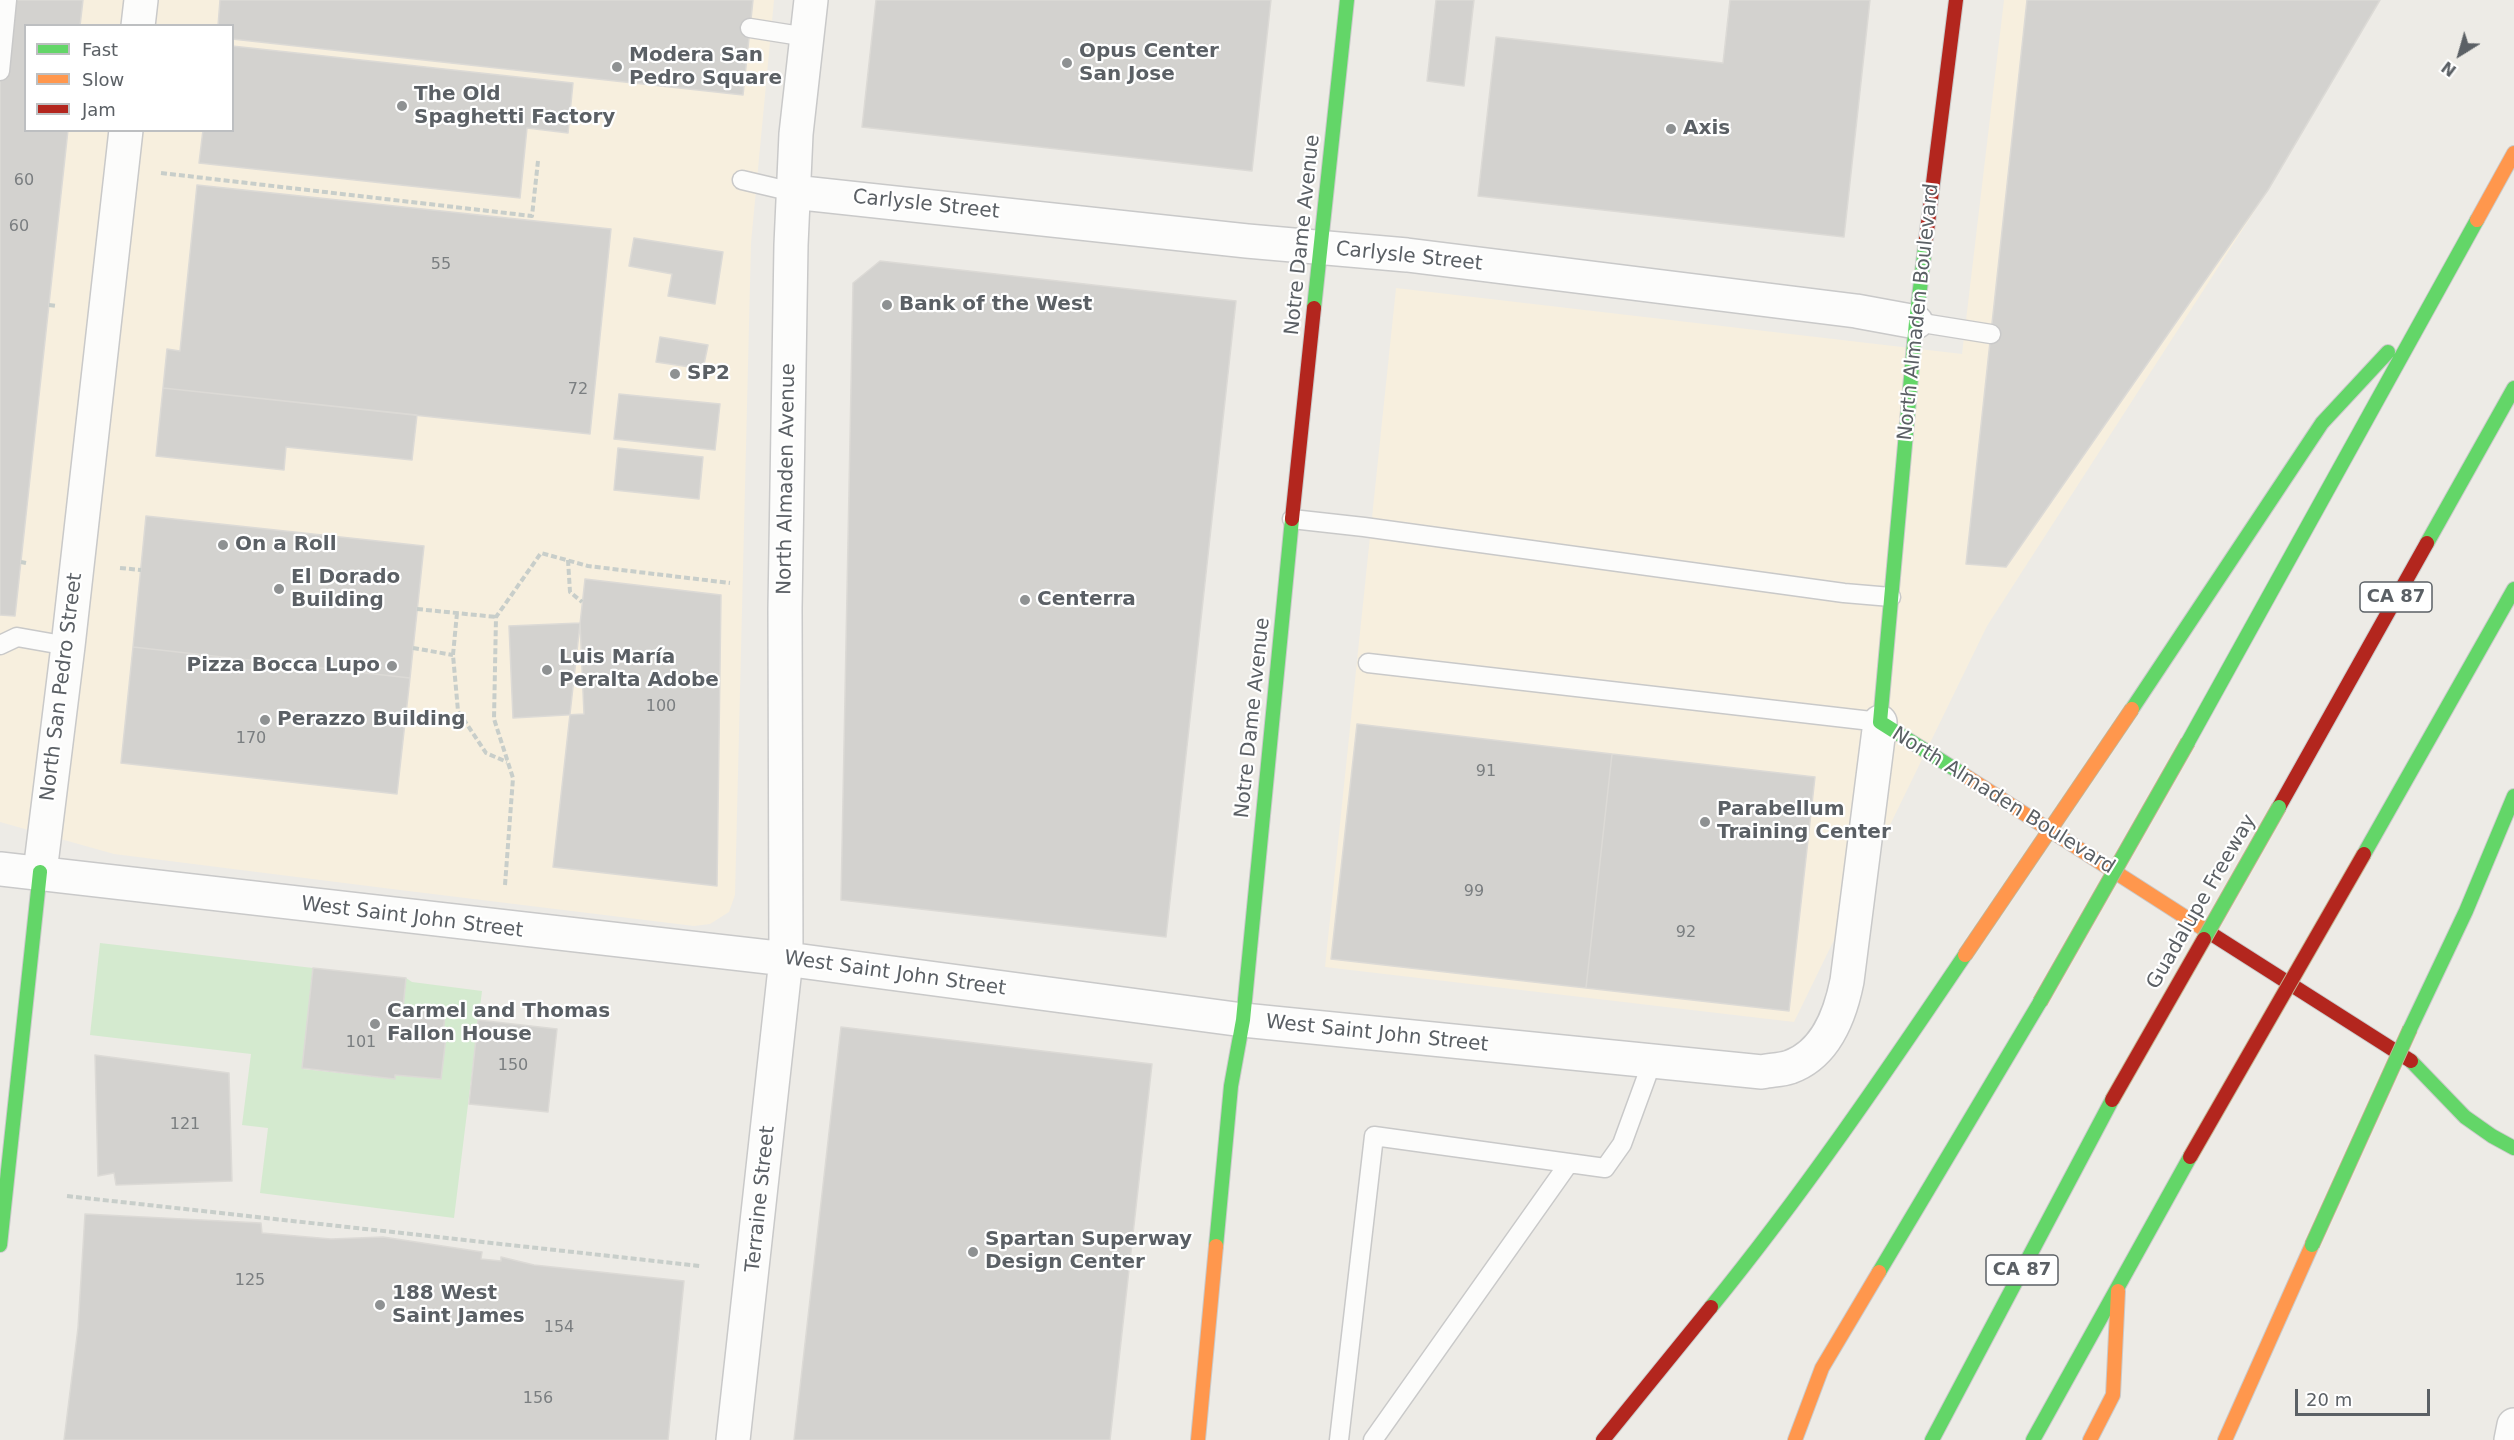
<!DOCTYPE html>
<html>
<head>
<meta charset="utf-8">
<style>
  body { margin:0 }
  #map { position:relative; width:2514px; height:1440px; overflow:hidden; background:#edebe6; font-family:"DejaVu Sans",sans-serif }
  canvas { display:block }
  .legend { position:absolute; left:24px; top:24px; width:210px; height:108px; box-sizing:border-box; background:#fff; border:2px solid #bdbfc1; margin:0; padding:8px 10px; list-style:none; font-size:18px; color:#5b6065 }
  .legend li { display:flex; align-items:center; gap:12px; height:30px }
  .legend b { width:30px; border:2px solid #bdbfc1 }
  .north { position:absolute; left:2430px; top:24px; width:60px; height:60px; -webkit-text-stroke:4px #fff; paint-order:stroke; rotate:217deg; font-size:16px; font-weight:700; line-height:24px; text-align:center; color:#5b6065 }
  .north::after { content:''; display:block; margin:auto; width:21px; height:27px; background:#5b6065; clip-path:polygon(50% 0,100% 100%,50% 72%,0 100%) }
  .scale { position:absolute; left:2295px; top:1389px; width:135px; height:27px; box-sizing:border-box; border:3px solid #5b6065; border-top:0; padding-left:8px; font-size:18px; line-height:21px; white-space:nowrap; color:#5b6065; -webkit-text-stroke:4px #fff; paint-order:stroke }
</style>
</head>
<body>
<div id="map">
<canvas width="2514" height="1440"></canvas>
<ul class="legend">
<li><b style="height:8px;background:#63d668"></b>Fast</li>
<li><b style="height:8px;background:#ff974d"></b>Slow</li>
<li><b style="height:8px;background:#b3261e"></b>Jam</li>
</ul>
<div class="north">N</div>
<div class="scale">20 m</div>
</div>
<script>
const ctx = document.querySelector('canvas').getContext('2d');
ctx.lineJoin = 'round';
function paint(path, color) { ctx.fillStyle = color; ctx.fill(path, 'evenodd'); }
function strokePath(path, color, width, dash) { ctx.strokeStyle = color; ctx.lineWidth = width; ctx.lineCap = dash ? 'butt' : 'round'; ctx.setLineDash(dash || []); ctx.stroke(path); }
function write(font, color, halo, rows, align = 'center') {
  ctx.font = font + ' "DejaVu Sans",sans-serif'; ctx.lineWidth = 4.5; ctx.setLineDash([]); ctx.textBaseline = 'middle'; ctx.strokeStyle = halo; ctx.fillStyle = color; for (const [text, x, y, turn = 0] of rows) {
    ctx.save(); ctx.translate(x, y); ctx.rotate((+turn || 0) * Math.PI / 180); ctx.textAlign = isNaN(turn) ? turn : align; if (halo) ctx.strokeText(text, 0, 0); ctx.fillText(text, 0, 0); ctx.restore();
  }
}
const commercial = new Path2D(`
  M0 0H774L751 243 735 895 729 912 710 924 694 926 392 889 114 854 0 822ZM26 26H232V130H26Z
  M2004 0H2380L2268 190 1987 626 1794 1022 1325 967 1396 288 1962 354Z`);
const green = new Path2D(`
  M100 943 313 968 303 1069 395 1079V1075L441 1079 446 1037 443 1036 445 1013 403 1008 406 978 412 982 482 991 454 1218 260 1193 268 1128 242 1125 251 1054 90 1035Z`);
const building = new Path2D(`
  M0 0H83L80 26H26V130H68L15 616 0 615Z
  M220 0H753L743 95 232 39V26H218Z
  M876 0H1271L1252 171 862 127Z
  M1436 0H1474L1464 86 1427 81Z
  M1730 0H1870L1844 237 1478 196 1496 37 1723 63Z
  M2027 0H2380L2268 190 2006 567 1966 564Z
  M232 46 573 83 568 133 527 128 520 198 199 163 203 130H232Z
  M197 185 611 229 590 434 163 388 167 349 180 351Z
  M634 238 723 252 715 304 668 296 672 274 629 266Z
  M880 261 1236 301 1166 937 841 900 853 283Z
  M660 337 708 345 703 369 656 362Z
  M163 388 417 415 412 460 286 447 284 470 156 456Z
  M619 394 720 404 715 450 614 439Z
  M618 448 703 457 699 499 614 490Z
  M146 516 424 546 410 678 133 647Z
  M585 579 721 595 717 886 553 867Z
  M580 623 584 714 513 718 509 626Z
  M133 647 410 678 397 794 121 763Z
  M1357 724 1612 754 1586 988 1331 959Z
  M1612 754 1815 777 1789 1011 1586 988Z
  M313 968 406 978 403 1008 445 1013 443 1036 446 1037 441 1079 395 1075V1079L302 1068Z
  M478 1020 557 1029 548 1112 469 1104Z
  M841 1027 1152 1064 1110 1440H794Z
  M95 1055 229 1073 232 1181 116 1185 114 1173 98 1176Z
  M85 1214 261 1223 262 1233 331 1239 383 1237 482 1252 481 1259 501 1261V1257L534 1265 684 1281 668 1440H64L78 1328Z`);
const path = new Path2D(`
  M161 173 532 216 538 161
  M49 305 56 306
  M568 560 570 592 582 602
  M21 562 26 563
  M120 568 141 570
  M417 609 496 617
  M457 613 453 655 458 711 486 753 507 762
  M413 648 453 655
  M505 885 513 778 494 719 496 617 541 553 588 566 730 583
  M67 1196 700 1266`);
const lane = new Path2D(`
  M750 28 807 37
  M0 71 7 0
  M742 180 793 192
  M1916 322 1991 334
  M1292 519 1364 527 1844 593 1891 597
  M0 645 17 637 68 646
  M1368 663 1880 722
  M1339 1440 1374 1136 1605 1168 1622 1144 1652 1062
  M1373 1440 1569 1163`);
const street = new Path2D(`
  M138 26 141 0
  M793 192 1247 241 1407 255 1856 311 1916 322
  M0 869 786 959 1243 1020 1762 1072C1771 1070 1781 1070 1790 1067 1826 1054 1840 1016 1847 981L1880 722
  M40 872 68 646 126 130
  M733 1440 786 959 785 608 791 245 796 134 811 0
  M2511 1440 2514 1425`);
const fast = new Path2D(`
  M1926 239 1916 322 1880 722 1964 775
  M1314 308 1347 0
  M2427 543 2514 388
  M2132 709 2322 423 2388 352
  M2188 742 2477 220
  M2364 854 2514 589
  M2410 1029 2466 911 2514 796
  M2411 1061 2465 1117 2492 1136 2514 1148
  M0 1245 40 872
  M1216 1246 1231 1086 1243 1020 1292 519
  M1879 1272 2040 1002
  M1711 1307C1803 1194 1884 1075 1965 955
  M1932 1440 2112 1100
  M2033 1440 2190 1157`);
const slow = new Path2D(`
  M2477 220 2514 153
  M1964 775 2210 933
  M1198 1440 1216 1246
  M1795 1440 1822 1368 1879 1272
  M2090 1440 2113 1395 2118 1291
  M2225 1440 2312 1245`);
const jam = new Path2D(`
  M1926 239 1956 0
  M1292 519 1314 308
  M2279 807 2427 543
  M2210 933 2411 1061
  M1603 1440 1711 1307`);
const fastBridge = new Path2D(`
  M2204 939 2279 807
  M2040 1002 2188 742
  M2312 1245 2410 1029`);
const slowBridge = new Path2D(`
  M1965 955 2132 709`);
const jamBridge = new Path2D(`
  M2112 1100 2204 939
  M2190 1157 2364 854`);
const markers = [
  [1067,63,6,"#8e9192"],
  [617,67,6,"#8e9192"],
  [402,106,6,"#8e9192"],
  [1671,129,6,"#8e9192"],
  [887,305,6,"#8e9192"],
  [675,374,6,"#8e9192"],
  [223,545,6,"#8e9192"],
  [279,589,6,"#8e9192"],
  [1025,600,6,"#8e9192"],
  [392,666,6,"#8e9192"],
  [547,670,6,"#8e9192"],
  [265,720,6,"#8e9192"],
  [1705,822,6,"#8e9192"],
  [375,1024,6,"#8e9192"],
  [973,1252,6,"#8e9192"],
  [380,1305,6,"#8e9192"]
];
const numberNames = [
  ["60",24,181],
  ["60",19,227],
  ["55",441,265],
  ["72",578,390],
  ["100",661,707],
  ["170",251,739],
  ["91",1486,772],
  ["99",1474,892],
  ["92",1686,933],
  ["101",361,1043],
  ["150",513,1066],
  ["121",185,1125],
  ["125",250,1281],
  ["154",559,1328],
  ["156",538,1399]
];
const shields = [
  [2396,597,72],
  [2022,1270,72]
];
const shieldNames = [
  ["CA 87",2396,597],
  ["CA 87",2022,1270]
];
const poiNames = [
  ["Opus Center",1079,52],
  ["San Jose",1079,75],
  ["Modera San",629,56],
  ["Pedro Square",629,79],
  ["The Old",414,95],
  ["Spaghetti Factory",414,118],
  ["Axis",1683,129],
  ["Bank of the West",899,305],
  ["SP2",687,374],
  ["On a Roll",235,545],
  ["El Dorado",291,578],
  ["Building",291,601],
  ["Centerra",1037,600],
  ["Luis María",559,658],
  ["Peralta Adobe",559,681],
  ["Pizza Bocca Lupo",380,666,"right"],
  ["Perazzo Building",277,720],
  ["Parabellum",1717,810],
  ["Training Center",1717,833],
  ["Carmel and Thomas",387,1012],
  ["Fallon House",387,1035],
  ["Spartan Superway",985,1240],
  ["Design Center",985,1263],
  ["188 West",392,1294],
  ["Saint James",392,1317]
];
const streetNames = [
  ["Carlysle Street",926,205,6],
  ["Notre Dame Avenue",1303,235,-84],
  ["Carlysle Street",1409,257,6],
  ["North Almaden Boulevard",1919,312,-84],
  ["North Almaden Avenue",787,479,-89],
  ["North San Pedro Street",62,687,-83],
  ["Notre Dame Avenue",1253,718,-84],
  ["North Almaden Boulevard",2003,801,32],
  ["Guadalupe Freeway",2202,902,-60],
  ["West Saint John Street",412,918,7],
  ["West Saint John Street",895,974,8],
  ["West Saint John Street",1377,1034,6],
  ["Terraine Street",761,1199,-84]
];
paint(commercial, '#f7efde');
paint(green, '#d4eacf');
paint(building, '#d3d2cf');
strokePath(building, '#dcdad6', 1.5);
strokePath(lane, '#c9c9c9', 21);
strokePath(street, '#c9c9c9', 36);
strokePath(fast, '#cacaca', 16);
strokePath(slow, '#cacaca', 16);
strokePath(jam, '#cacaca', 16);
strokePath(path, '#c8ceca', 4, [6, 3]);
strokePath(lane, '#fcfcfb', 18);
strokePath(street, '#fcfcfb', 33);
strokePath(fast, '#63d668', 14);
strokePath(slow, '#ff974d', 14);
strokePath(jam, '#b3261e', 14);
strokePath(fastBridge, '#c4b293', 16, []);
strokePath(slowBridge, '#c4b293', 16, []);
strokePath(jamBridge, '#c4b293', 16, []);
strokePath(fastBridge, '#63d668', 14);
strokePath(slowBridge, '#ff974d', 14);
strokePath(jamBridge, '#b3261e', 14);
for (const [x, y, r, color] of markers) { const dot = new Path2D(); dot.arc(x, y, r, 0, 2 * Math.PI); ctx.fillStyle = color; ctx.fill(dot); strokePath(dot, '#fff', 2); }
write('16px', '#7a7e80', null, numberNames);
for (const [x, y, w] of shields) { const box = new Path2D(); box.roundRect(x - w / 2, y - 15, w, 30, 4.5); ctx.fillStyle = '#fff'; ctx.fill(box); strokePath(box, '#5b6065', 1.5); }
write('bold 18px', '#5b6065', null, shieldNames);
write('bold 20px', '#5b6065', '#fff', poiNames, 'left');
write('20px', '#5b6065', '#fff', streetNames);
</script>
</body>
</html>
